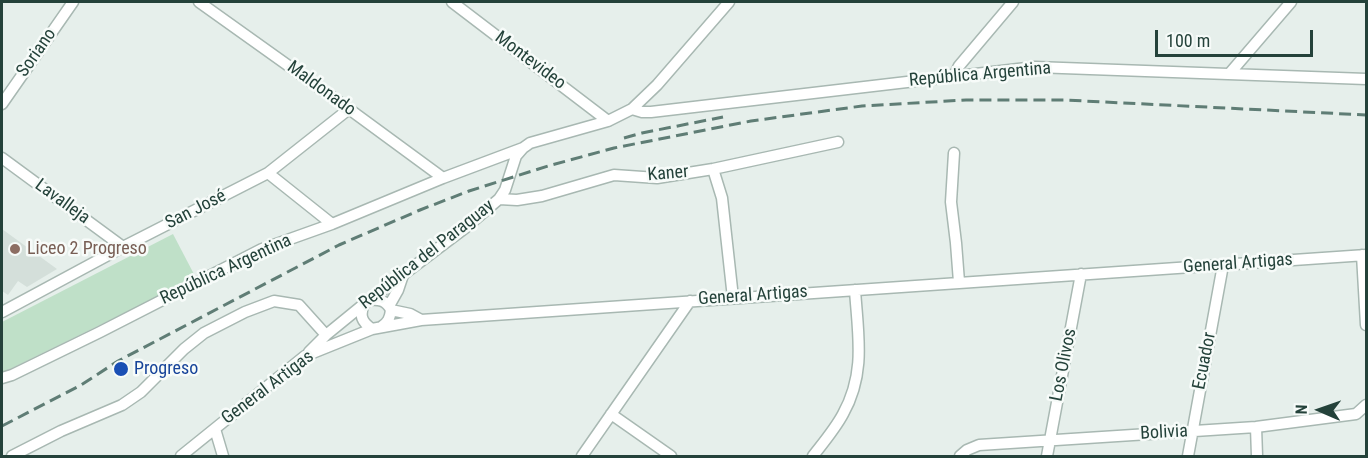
<!DOCTYPE html>
<html>
<head>
<meta charset="utf-8">
<style>
  body { margin:0 }
  #map { position:relative; width:1368px; height:458px; overflow:hidden; background:#e6efeb; font-family:"Roboto Condensed",sans-serif }
  canvas { display:block }
  .frame { position:absolute; inset:0; border:3px solid #24423a; pointer-events:none }
  .north { position:absolute; left:1290px; top:380px; width:60px; height:60px; -webkit-text-stroke:4px #f7fbf9; paint-order:stroke; rotate:272deg; font-size:16px; font-weight:700; line-height:24px; text-align:center; color:#24423a }
  .north::after { content:''; display:block; margin:auto; width:21px; height:27px; background:#24423a; clip-path:polygon(50% 0,100% 100%,50% 72%,0 100%) }
  .scale { position:absolute; left:1155px; top:30px; width:158px; height:27px; box-sizing:border-box; border:3px solid #24423a; border-top:0; padding-left:8px; font-size:18px; line-height:21px; white-space:nowrap; color:#24423a; -webkit-text-stroke:4px #f7fbf9; paint-order:stroke }
</style>
</head>
<body>
<div id="map">
<canvas width="1368" height="458"></canvas>
<div class="frame"></div>
<div class="north">N</div>
<div class="scale">100 m</div>
</div>
<script>
const ctx = document.querySelector('canvas').getContext('2d');
ctx.lineJoin = 'round';
function paint(path, color) { ctx.fillStyle = color; ctx.fill(path, 'evenodd'); }
function strokePath(path, color, width, dash) { ctx.strokeStyle = color; ctx.lineWidth = width; ctx.lineCap = dash ? 'butt' : 'round'; ctx.setLineDash(dash || []); ctx.stroke(path); }
function write(font, color, halo, rows, align = 'center') {
  ctx.font = font + ' "Roboto Condensed",sans-serif'; ctx.lineWidth = 5; ctx.setLineDash([]); ctx.textBaseline = 'middle'; ctx.strokeStyle = halo; ctx.fillStyle = color; for (const [text, x, y, turn = 0] of rows) {
    ctx.save(); ctx.translate(x, y); ctx.rotate((+turn || 0) * Math.PI / 180); ctx.textAlign = isNaN(turn) ? turn : align; if (halo) ctx.strokeText(text, 0, 0); ctx.fillText(text, 0, 0); ctx.restore();
  }
}
const built = new Path2D(`
  M2 229 57 269 27 287 18 281 8 295 2 291Z`);
const green = new Path2D(`
  M173 234 196 278 2 373V322Z`);
const minor = new Path2D(`
  M199 2 349 109 443 178
  M452 2 608 121
  M1230 73 1291 2
  M954 76 959 66 1013 2
  M2 104 73 2
  M632 109 642 112H651L1035 67 1366 79
  M954 153 951 202 956 243 959 282
  M2 158 123 247
  M713 169 722 198 733 298
  M268 173 332 224
  M499 199 517 200 542 196 614 175 657 178 713 169 838 142
  M1362 255 1366 325
  M369 300C379 299 386 300 391 310 390 318 388 323 381 327
  M364 304C359 316 362 322 372 329
  M389 306 398 290 403 275
  M391 310 410 314 421 320
  M2 312 123 247 268 173 349 109
  M309 352 326 335 364 304 465 228 499 199 505 190 516 156 523 148 530 143 608 121 632 109 657 85 729 2
  M2 378 12 375 100 332 262 249 332 224 443 178 523 148
  M611 414 671 456
  M1256 427 1257 456
  M215 429 223 456
  M12 456 61 431 122 405 141 392 184 349 204 333 245 312 274 301 299 305 326 335
  M181 456 305 356 372 329 421 320 1366 255
  M582 456 690 301
  M813 456C823 443 835 429 843 414 866 373 858 335 855 290
  M960 456 967 450 979 445 1256 427 1356 414 1366 405
  M1047 456 1081 274
  M1188 456 1223 265`);
const rail = new Path2D(`
  M624 138 642 133 723 117
  M2 426 81 385 118 361 339 245 420 210 469 191 548 166 614 148 751 121 862 106 966 100H1064L1366 115`);
const markers = [
  [15,249,6,"#8d6e63"],
  [121,369,8,"#1a4fb4"]
];
const streetNames = [
  ["Soriano",37,53,-55],
  ["Montevideo",530,61,37],
  ["República Argentina",980,75,-5],
  ["Maldonado",321,89,36],
  ["Kaner",668,174,-5],
  ["Lavalleja",62,202,36],
  ["San José",196,210,-27],
  ["República del Paraguay",427,255,-38],
  ["General Artigas",1238,264,-4],
  ["República Argentina",226,270,-25],
  ["General Artigas",753,296,-4],
  ["Ecuador",1205,361,-79],
  ["Los Olivos",1064,365,-79],
  ["General Artigas",268,388,-37],
  ["Bolivia",1164,433,-3]
];
const educationNames = [
  ["Liceo 2 Progreso",27,249]
];
const transitNames = [
  ["Progreso",134,369]
];
paint(built, '#d4dfda');
paint(green, '#bfe0c8');
strokePath(minor, '#a8b8b2', 13);
strokePath(minor, '#fff', 10);
strokePath(rail, '#5f7d75', 3, [12, 6]);
for (const [x, y, r, color] of markers) { const dot = new Path2D(); dot.arc(x, y, r, 0, 2 * Math.PI); ctx.fillStyle = color; ctx.fill(dot); strokePath(dot, '#f7fbf9', 2); }
write('18px', '#24423a', '#f7fbf9', streetNames);
write('18px', '#785e54', '#f7fbf9', educationNames, 'left');
write('18px', '#164399', '#f7fbf9', transitNames, 'left');
</script>
</body>
</html>
